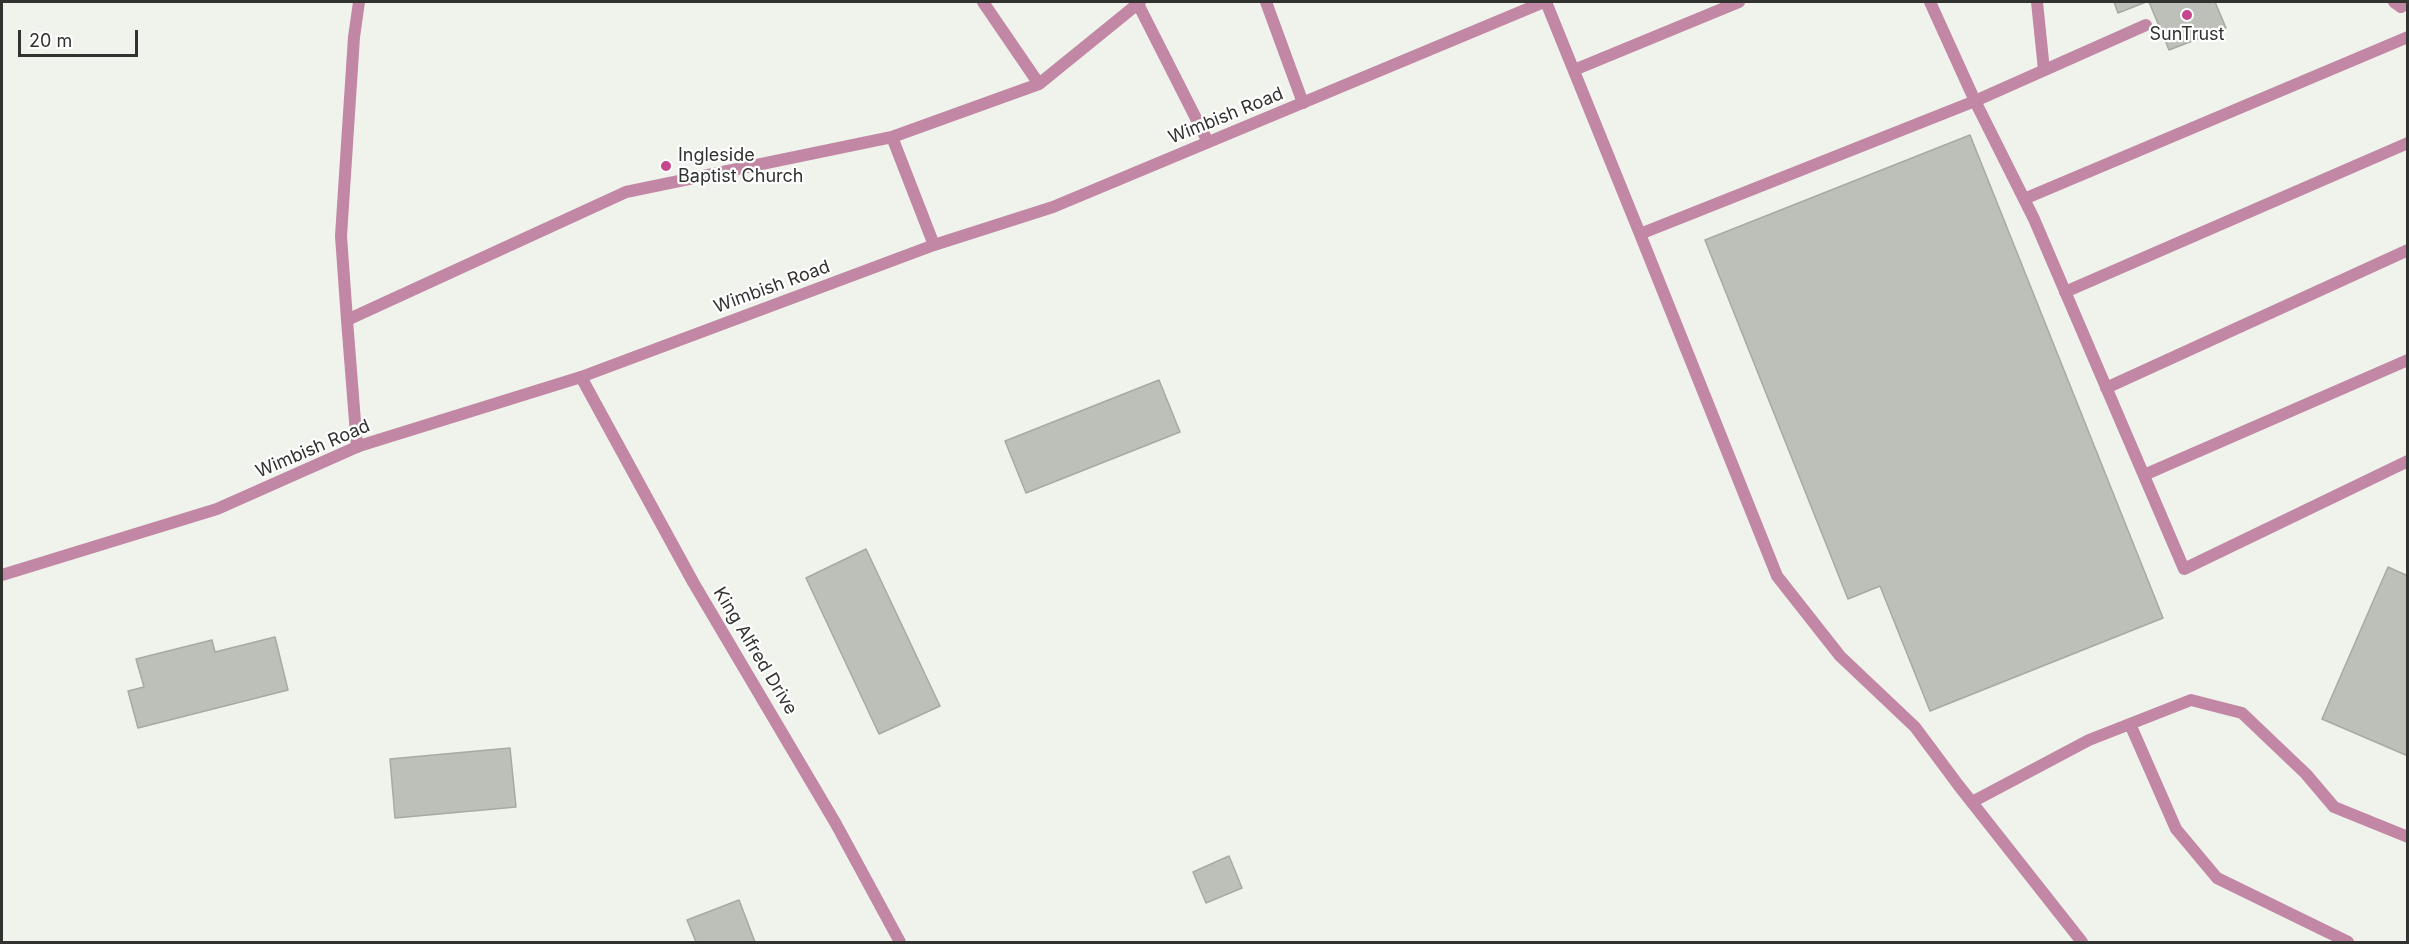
<!DOCTYPE html>
<html>
<head>
<meta charset="utf-8">
<style>
  body { margin:0 }
  #map { position:relative; width:2409px; height:944px; overflow:hidden; background:#eff3eb; font-family:Inter,sans-serif }
  canvas { display:block }
  .frame { position:absolute; inset:0; border:3px solid #323330; pointer-events:none }
  .scale { position:absolute; left:18px; top:30px; width:120px; height:27px; box-sizing:border-box; border:3px solid #323330; border-top:0; padding-left:8px; font-size:18px; line-height:21px; white-space:nowrap; color:#323330; -webkit-text-stroke:4px #fff; paint-order:stroke }
</style>
</head>
<body>
<div id="map">
<canvas width="2409" height="944"></canvas>
<div class="frame"></div>
<div class="scale">20 m</div>
</div>
<script>
const ctx = document.querySelector('canvas').getContext('2d');
ctx.lineJoin = 'round';
function paint(path, color) { ctx.fillStyle = color; ctx.fill(path, 'evenodd'); }
function strokePath(path, color, width, dash) { ctx.strokeStyle = color; ctx.lineWidth = width; ctx.lineCap = dash ? 'butt' : 'round'; ctx.setLineDash(dash || []); ctx.stroke(path); }
function write(font, color, halo, rows, align = 'center') {
  ctx.font = font + ' Inter,sans-serif'; ctx.lineWidth = 4.5; ctx.setLineDash([]); ctx.textBaseline = 'middle'; ctx.strokeStyle = halo; ctx.fillStyle = color; for (const [text, x, y, turn = 0] of rows) {
    ctx.save(); ctx.translate(x, y); ctx.rotate((+turn || 0) * Math.PI / 180); ctx.textAlign = isNaN(turn) ? turn : align; if (halo) ctx.strokeText(text, 0, 0); ctx.fillText(text, 0, 0); ctx.restore();
  }
}
const building = new Path2D(`
  M2114 2H2146L2118 13Z
  M2149 2H2215L2226 28 2169 50Z
  M1970 135 2163 618 1930 711 1880 586 1848 599 1705 240Z
  M1159 380 1180 432 1026 493 1005 441Z
  M866 549 940 706 879 734 806 578Z
  M2388 567 2408 576V756L2322 719Z
  M275 637 288 690 138 728 128 691 144 687 136 659 212 640 215 652Z
  M510 748 516 807 395 818 390 759Z
  M1229 856 1242 888 1206 903 1193 872Z
  M739 900 755 942H696L687 920Z`);
const service = new Path2D(`
  M983 2 1039 84
  M1137 2 1208 142
  M1266 2 1303 103
  M1546 2 1640 234 1975 101 2034 219 2184 569 2408 461
  M1930 2 1975 101 2146 25
  M2037 2 2044 70
  M2394 2 2401 7 2408 3
  M1574 70 1739 2
  M892 137 934 245
  M2024 199 2408 37
  M1640 234 1777 576 1840 656 1915 727 1959 786 2082 942
  M2065 292 2408 143
  M347 320 341 236 354 37 359 2
  M2106 388 2408 250
  M357 447 347 320 626 192 892 137 1039 84 1140 2
  M2144 475 2408 360
  M2130 724 2176 829 2217 878 2348 942
  M1972 802 2089 740 2191 700 2242 713 2306 774 2334 807 2408 837`);
const minor = new Path2D(`
  M581 377 693 582 836 824 900 942`);
const tertiary = new Path2D(`
  M2 575 217 509 359 446 581 377 934 245 1053 207 1544 2`);
const markers = [
  [2187,15,6,"#c5458f"],
  [666,166,6,"#c5458f"]
];
const poiNames = [
  ["SunTrust",2187,35],
  ["Ingleside",678,156,"left"],
  ["Baptist Church",678,177,"left"]
];
const streetNames = [
  ["Wimbish Road",1226,116,-22],
  ["Wimbish Road",772,287,-20],
  ["Wimbish Road",313,449,-23],
  ["King Alfred Drive",755,651,59]
];
paint(building, '#bdc0b8');
strokePath(building, '#a6aaa2', 1.5);
strokePath(service, '#c287a4', 12);
strokePath(minor, '#c287a4', 12);
strokePath(tertiary, '#c287a4', 12);
for (const [x, y, r, color] of markers) { const dot = new Path2D(); dot.arc(x, y, r, 0, 2 * Math.PI); ctx.fillStyle = color; ctx.fill(dot); strokePath(dot, '#fff', 2); }
write('18px', '#323330', '#fff', poiNames);
write('18px', '#323330', '#fff', streetNames);
</script>
</body>
</html>
